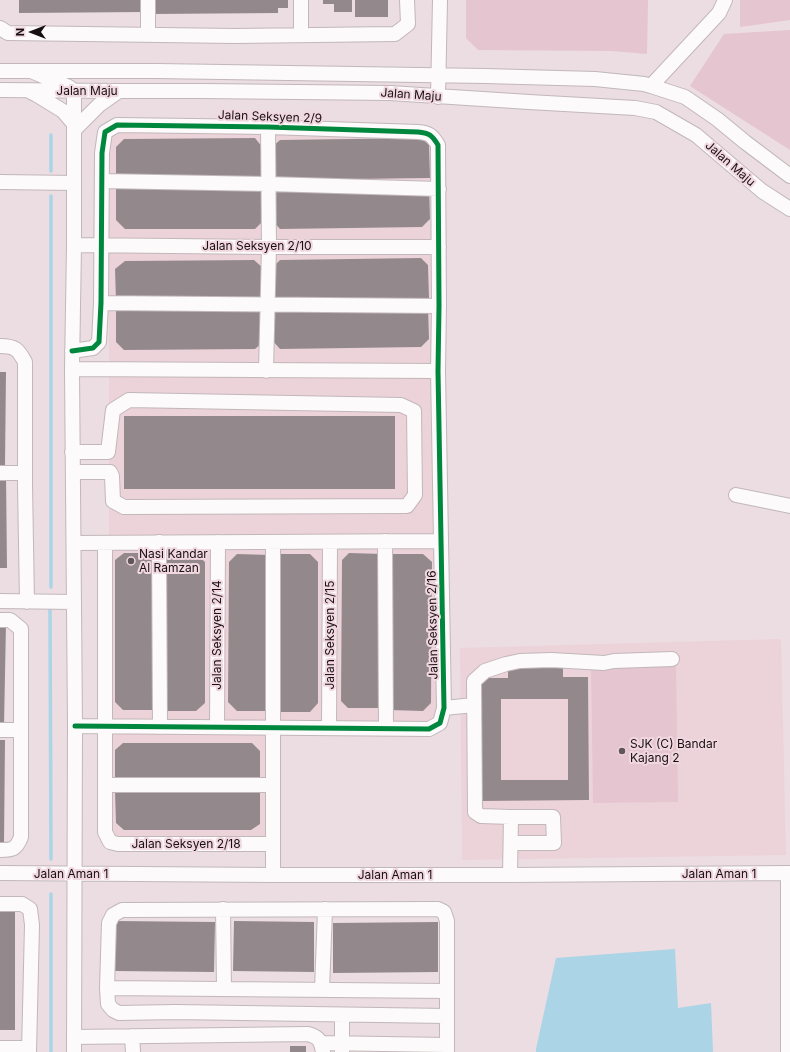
<!DOCTYPE html>
<html>
<head>
<meta charset="utf-8">
<style>
  body { margin:0 }
  #map { position:relative; width:790px; height:1052px; overflow:hidden; background:#ebdde1; font-family:Inter,sans-serif }
  canvas { display:block }
  .north { position:absolute; left:12px; top:12px; width:40px; height:40px; -webkit-text-stroke:3px #f1d7df; paint-order:stroke; rotate:270deg; font-size:11px; font-weight:700; line-height:16px; text-align:center; color:#170f12 }
  .north::after { content:''; display:block; margin:auto; width:14px; height:18px; background:#170f12; clip-path:polygon(50% 0,100% 100%,50% 72%,0 100%) }
</style>
</head>
<body>
<div id="map">
<canvas width="790" height="1052"></canvas>
<div class="north">N</div>
</div>
<script>
const ctx = document.querySelector('canvas').getContext('2d');
ctx.lineJoin = 'round';
function paint(path, color) { ctx.fillStyle = color; ctx.fill(path, 'evenodd'); }
function strokePath(path, color, width, dash) { ctx.strokeStyle = color; ctx.lineWidth = width; ctx.lineCap = dash ? 'butt' : 'round'; ctx.setLineDash(dash || []); ctx.stroke(path); }
function write(font, color, halo, rows, align = 'center') {
  ctx.font = font + ' Inter,sans-serif'; ctx.lineWidth = 4; ctx.setLineDash([]); ctx.textBaseline = 'middle'; ctx.strokeStyle = halo; ctx.fillStyle = color; for (const [text, x, y, turn = 0] of rows) {
    ctx.save(); ctx.translate(x, y); ctx.rotate((+turn || 0) * Math.PI / 180); ctx.textAlign = isNaN(turn) ? turn : align; if (halo) ctx.strokeText(text, 0, 0); ctx.fillText(text, 0, 0); ctx.restore();
  }
}
const built = new Path2D(`
  M119 129 418 135 434 145 439 706 436 721 428 725 269 723 268 839 113 838 109 829V252L110 135Z
  M781 639 786 855 462 860 460 648Z`);
const green = new Path2D(`
  M466 0H648L647 54 612 51 478 50 466 38Z
  M740 0H790V20L740 27Z
  M790 30V150L690 86 724 34Z
  M676 665 678 802 593 803 591 666Z`);
const water = new Path2D(`
  M675 949 678 1008 711 1003 713 1052H536V1049L556 958Z`);
const stream = new Path2D(`
  M51 171V135
  M51 196V587
  M50 608 51 859
  M51 894V1052`);
const building = new Path2D(`
  M19 0H143V12L19 13Z
  M152 0H288V8H278V13L152 14Z
  M323 0H352V12H334V4H323Z
  M355 0H388V17H355Z
  M255 138 263 148V179H116V147L124 139Z
  M422 138 429 145 430 178 272 180 271 148 280 140Z
  M429 185 430 219 422 227 280 229 272 220V188Z
  M264 187V220L255 229H125L116 220V188Z
  M421 258 428 265 429 298 273 301V267L280 260Z
  M254 260 263 268V300L116 301 115 269 125 261Z
  M428 307 429 339 421 347 280 349 272 340V309Z
  M263 308V342L255 349 124 350 116 342V310Z
  M0 372H6L5 465H0Z
  M124 416H395V489H124Z
  M0 474H6L7 568H0Z
  M124 553H156L155 710H123L115 702V560Z
  M349 553 383 554 382 708H348L341 701 342 560Z
  M164 554H196L205 562V703L196 711H164Z
  M237 554 270 555 269 711H237L228 702 229 562Z
  M278 554H310L318 562V703L310 712H277Z
  M390 554H423L432 562 431 703 423 711 389 710Z
  M0 623H6L4 726H0Z
  M508 665H563V677H588L589 800 480 801 478 678H508ZM501 699H568V780H501Z
  M0 740H5L4 844H0Z
  M123 743H252L260 751V782H115V750Z
  M260 790V824L251 830H124L116 823 115 791Z
  M0 910H15V1030H0Z
  M114 921 215 922 214 972 114 971Z
  M234 921 314 922V972L233 971Z
  M438 922V972L333 973V923Z
  M290 1046H306V1052H290Z`);
const minor = new Path2D(`
  M301 0V35
  M0 28 8 33 235 36 395 34 408 24 407 0
  M148 34V0
  M0 71H157L485 76 595 79 644 84 651 86 685 97 717 119 745 142 790 176
  M31 71 69 87 74 91V245L72 369 75 726 74 1052
  M651 86 719 13 725 0
  M0 90 119 91H202L390 93 529 102 635 108 656 112 696 135 762 191 790 209
  M31 92 37 95 63 111 74 124
  M438 97 440 0
  M74 130 99 105 119 91
  M102 181 268 184 439 189
  M0 182 74 183
  M74 245 269 247H439
  M101 303 439 306
  M0 346C15 346 18 349 25 362V485L27 602
  M72 351 93 348 99 342 101 303 102 153 105 132 117 125 268 127 418 132C429 133 432 135 438 145L439 306 438 371 444 708 440 723 429 729 75 726
  M72 369 438 371
  M266 371 269 247 268 127
  M72 452H108L113 410 129 400 401 405 414 411 415 495 407 506 124 507 113 501 112 476 110 472H73
  M0 473H25
  M736 495 790 506
  M385 541 386 728
  M159 542 160 727
  M273 542V875
  M74 543 441 541
  M105 543V832L110 842 118 844H273
  M0 601 74 602
  M0 620H10L21 629V837C16 850 12 850 0 850
  M444 708 474 705
  M217 727 218 542
  M329 728 330 542
  M0 730H20
  M105 785H273
  M511 843H554L553 817H511
  M0 873 273 875H510L790 873
  M788 873V1052
  M510 875 511 817 481 816 475 812 474 681 485 671 506 664 520 661 551 660 604 663 614 661 672 659
  M0 904H22L30 909 32 925 29 1052
  M223 909 224 989
  M107 988 447 991
  M322 990 325 909
  M342 1015V1052
  M132 1036 133 1052
  M74 1037 308 1034C319 1037 321 1041 323 1052
  M321 1043 447 1045
  M0 1048H29
  M447 1052V921L444 912 438 909 122 910 113 915 109 923 107 988 108 1004 113 1010 119 1013 175 1012 447 1016`);
const cycleway = new Path2D(`
  M72 351 93 348 99 342 101 303 102 153 105 132 117 125 268 127 418 132C429 133 432 135 438 145L439 306 438 371 444 708 440 723 429 729 75 726`);
const markers = [
  [131,561,4,"#61575a"],
  [622,751,4,"#61575a"]
];
const streetNames = [
  ["Jalan Maju",87,91],
  ["Jalan Maju",411,95,4],
  ["Jalan Seksyen 2/9",270,117,2],
  ["Jalan Maju",730,164,41],
  ["Jalan Seksyen 2/10",257,246],
  ["Jalan Seksyen 2/16",433,625,-91],
  ["Jalan Seksyen 2/14",217,635,-90],
  ["Jalan Seksyen 2/15",330,635,-90],
  ["Jalan Seksyen 2/18",186,844],
  ["Jalan Aman 1",71,874],
  ["Jalan Aman 1",719,874],
  ["Jalan Aman 1",395,875]
];
const poiNames = [
  ["Nasi Kandar",139,554],
  ["Al Ramzan",139,568],
  ["SJK (C) Bandar",630,744],
  ["Kajang 2",630,758]
];
paint(built, '#ecd3da');
paint(green, '#e5c5cf');
paint(water, '#abd4e7');
strokePath(stream, '#abd4e7', 3.5);
paint(building, '#93898c');
strokePath(minor, '#c2b7ba', 16);
strokePath(minor, '#fcfafa', 14);
strokePath(cycleway, '#00873e', 5);
for (const [x, y, r, color] of markers) { const dot = new Path2D(); dot.arc(x, y, r, 0, 2 * Math.PI); ctx.fillStyle = color; ctx.fill(dot); strokePath(dot, '#f1d7df', 1.5); }
write('12px', '#170f12', '#f1d7df', streetNames);
write('12px', '#170f12', '#f1d7df', poiNames, 'left');
</script>
</body>
</html>
